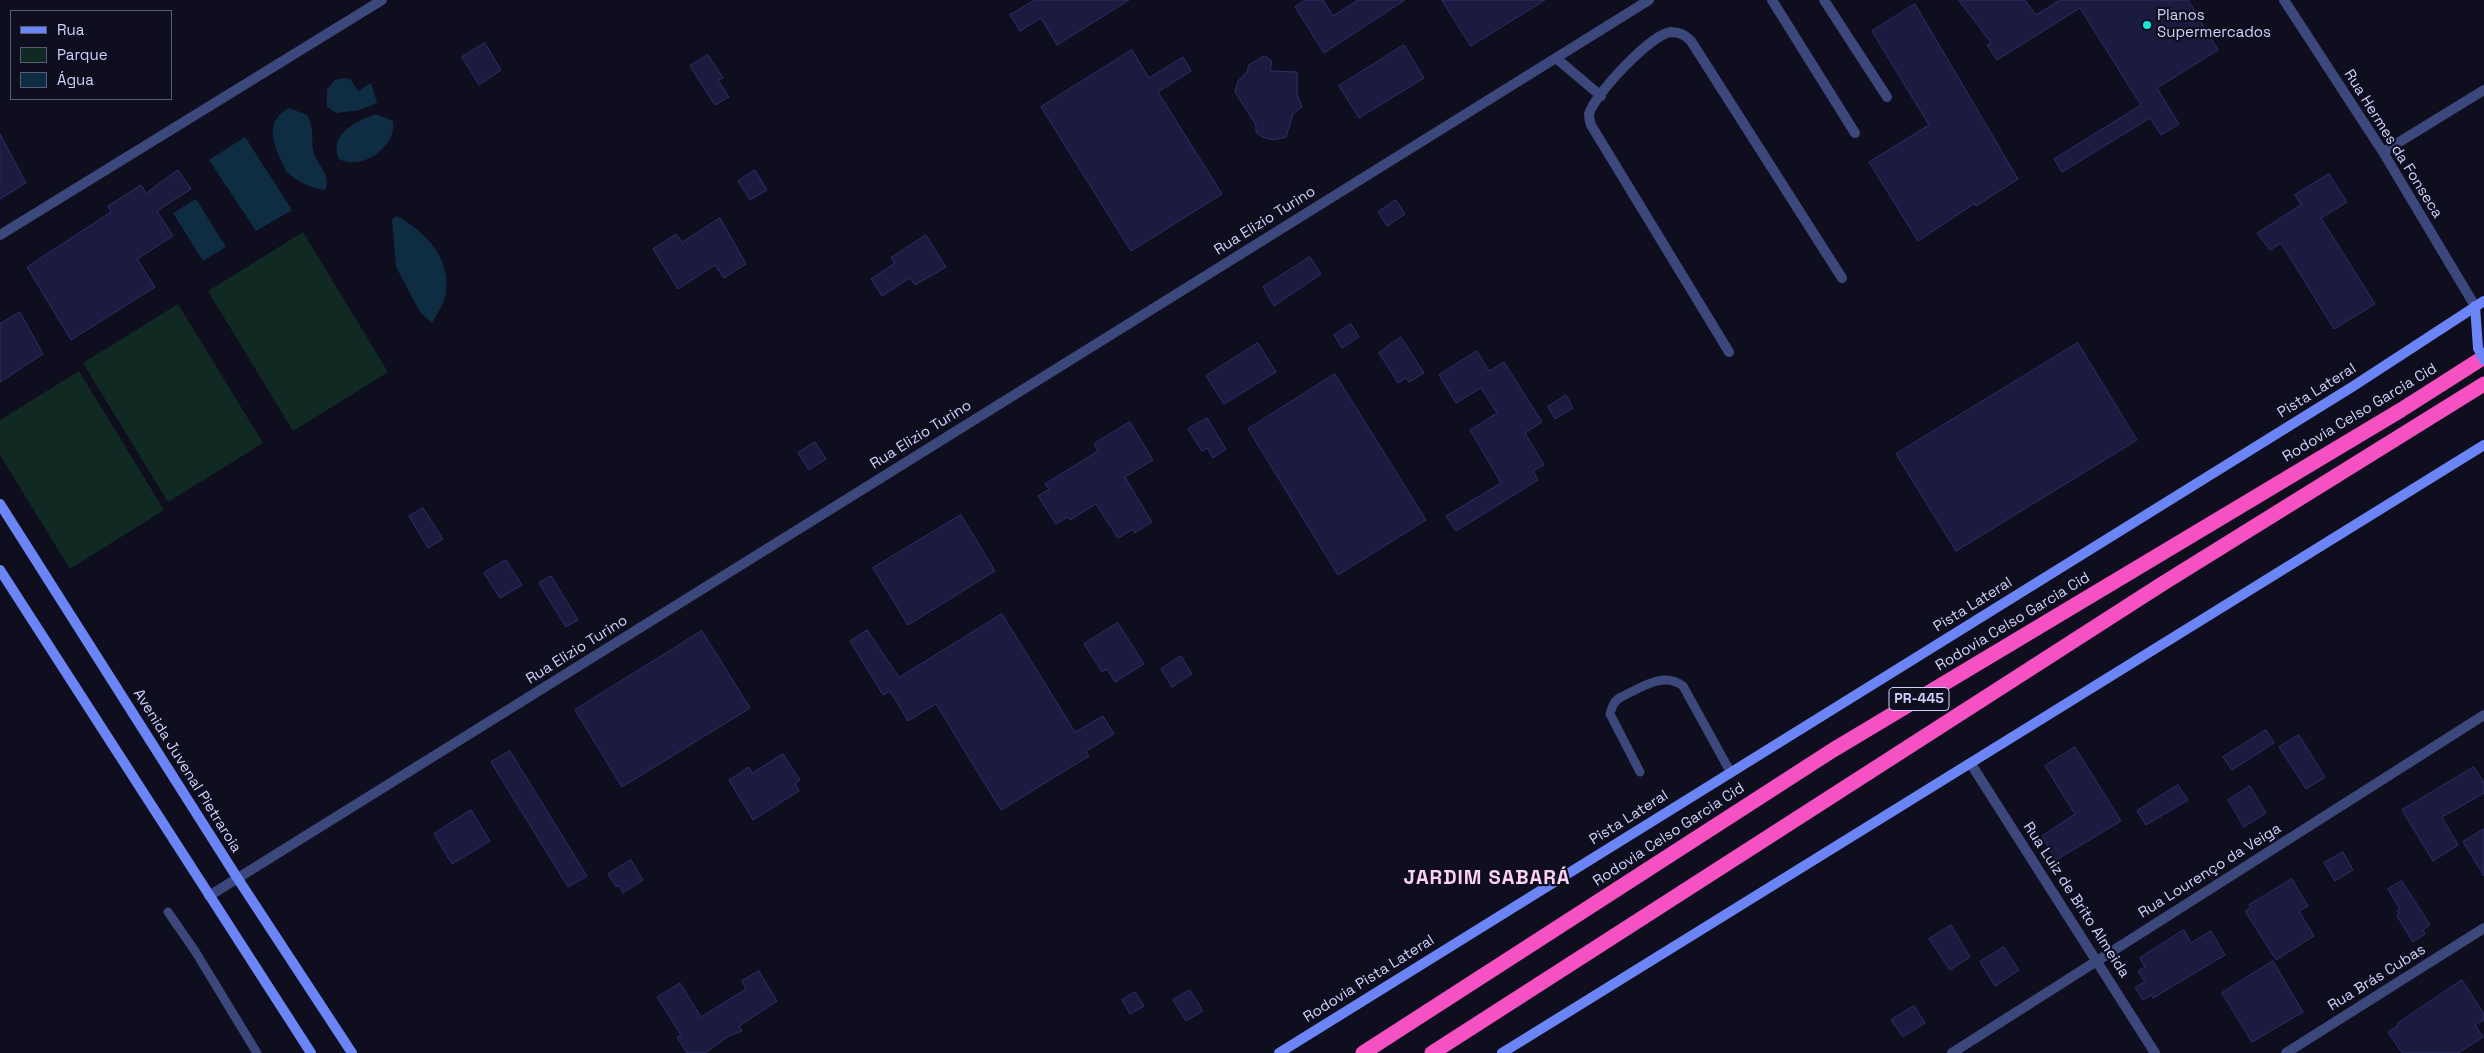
<!DOCTYPE html>
<html>
<head>
<meta charset="utf-8">
<style>
  body { margin:0 }
  #map { position:relative; width:2484px; height:1053px; overflow:hidden; background:#0e0e1f; font-family:"Space Grotesk",sans-serif }
  canvas { display:block }
  .legend { position:absolute; left:10px; top:10px; width:162px; height:90px; box-sizing:border-box; background:#0e0e1f; border:1px solid #5b5d77; margin:0; padding:6px 9px; list-style:none; font-size:15px; color:#cfd3fc }
  .legend li { display:flex; align-items:center; gap:10px; height:25px }
  .legend b { width:25px; border:1px solid #5b5d77 }
</style>
</head>
<body>
<div id="map">
<canvas width="2484" height="1053"></canvas>
<ul class="legend">
<li><b style="height:6px;background:#6c85f6"></b>Rua</li>
<li><b style="height:14px;background:#112923"></b>Parque</li>
<li><b style="height:14px;background:#0f2d42"></b>Água</li>
</ul>
</div>
<script>
const ctx = document.querySelector('canvas').getContext('2d');
ctx.lineJoin = 'round';
function paint(path, color) { ctx.fillStyle = color; ctx.fill(path, 'evenodd'); }
function strokePath(path, color, width, dash) { ctx.strokeStyle = color; ctx.lineWidth = width; ctx.lineCap = dash ? 'butt' : 'round'; ctx.setLineDash(dash || []); ctx.stroke(path); }
function write(font, color, halo, rows, align = 'center') {
  ctx.font = font + ' "Space Grotesk",sans-serif'; ctx.lineWidth = 4.5; ctx.setLineDash([]); ctx.textBaseline = 'middle'; ctx.strokeStyle = halo; ctx.fillStyle = color; for (const [text, x, y, turn = 0] of rows) {
    ctx.save(); ctx.translate(x, y); ctx.rotate((+turn || 0) * Math.PI / 180); ctx.textAlign = isNaN(turn) ? turn : align; if (halo) ctx.strokeText(text, 0, 0); ctx.fillText(text, 0, 0); ctx.restore();
  }
}
const green = new Path2D(`
  M303 232 388 372 293 431 208 291Z
  M178 304 263 443 168 502 83 363Z
  M79 371 164 510 70 569 0 455V420Z`);
const water = new Path2D(`
  M345 78 351 80 358 91 371 83 377 103 360 110 336 113 327 107V89L335 80Z
  M289 108 307 115C316 133 310 138 314 153 318 166 332 176 325 190 311 188 297 182 287 172 284 168 282 162 280 158 271 138 267 120 289 108Z
  M376 114 393 121C397 147 362 171 339 159 328 134 356 121 376 114Z
  M245 137 292 210 256 231 209 160Z
  M196 199 226 247 203 261 173 213Z
  M397 216C425 232 450 256 446 292 445 302 437 314 432 323L420 312 396 267 392 219Z`);
const building = new Path2D(`
  M1035 0H1129L1057 45 1041 18 1020 31 1010 15Z
  M1306 0H1323L1333 16 1358 0H1405L1324 53 1295 7Z
  M1442 0H1545L1471 46Z
  M1959 0H2025L2036 15 2060 0H2188L2218 50 2157 88 2179 124 2161 135 2150 118 2062 172 2054 159 2141 105 2080 8 1997 60 1987 45 1991 43Z
  M1915 4 2018 179 1976 206 1975 203 1918 241 1869 162 1929 125 1872 31Z
  M485 43 501 70 479 85 462 57Z
  M1404 45 1424 78 1359 118 1339 86Z
  M1132 50 1149 78 1183 57 1191 71 1158 92 1222 194 1131 251 1041 107Z
  M708 55 723 78 718 80 729 97 715 105 690 66Z
  M1265 56 1272 61 1270 71 1297 72V94L1302 107 1293 114 1286 137 1274 140 1262 137 1256 132V125L1235 92 1238 81 1247 72 1249 65Z
  M0 134 26 183 0 199Z
  M178 170 191 189 157 211 173 236 137 259 155 287 71 340 27 267 111 212 108 206 141 185 146 193Z
  M755 170 767 190 750 200 738 181Z
  M2329 174 2347 202 2321 218 2375 304 2334 329 2281 243 2270 250 2257 233 2301 205 2295 195Z
  M1396 200 1405 214 1387 226 1378 212Z
  M720 218 746 264 724 278 715 265 678 289 653 249 676 234 682 242Z
  M926 235 946 267 915 285 910 278 882 296 871 279 895 263 891 258Z
  M1310 257 1321 274 1274 306 1263 287Z
  M20 312 43 354 0 382V324Z
  M1351 324 1359 337 1342 348 1334 335Z
  M1401 337 1424 373 1409 382 1406 378 1398 383 1379 353Z
  M1258 343 1276 372 1224 404 1206 376Z
  M2078 343 2137 440 1956 551 1896 454Z
  M1477 351 1489 371 1504 362 1542 422 1525 433 1544 465 1533 471 1538 480 1456 531 1446 516 1501 483 1470 430 1497 413 1481 388 1456 403 1439 375Z
  M1335 374 1426 520 1338 575 1248 429Z
  M1566 395 1573 408 1555 419 1548 407Z
  M1207 418 1226 449 1213 458 1207 448 1202 451 1188 429Z
  M1130 422 1153 460 1125 477 1152 522 1135 533 1133 529 1118 538 1096 504 1070 520 1068 517 1056 524 1038 496 1049 489 1045 484 1098 451 1094 444Z
  M815 442 826 459 809 470 798 453Z
  M423 508 443 539 428 548 409 516Z
  M961 515 995 571 908 625 873 568Z
  M506 560 522 585 500 598 484 573Z
  M551 576 578 620 566 627 539 583Z
  M1002 614 1075 732 1103 716 1114 734 1086 751 1089 756 1001 810 936 704 908 721 890 691 883 695 850 641 867 630 899 677Z
  M1118 623 1144 664 1115 682 1107 669 1102 672 1084 644Z
  M702 631 750 708 622 787 575 710Z
  M1181 656 1192 674 1172 687 1161 669Z
  M2266 730 2274 743 2232 770 2223 757Z
  M2299 735 2325 777 2306 789 2279 747Z
  M2075 747 2121 821 2056 860 2042 836 2075 814 2045 766Z
  M510 751 587 876 568 887 491 762Z
  M783 754 800 780 795 784 799 791 753 820 729 780 749 767 752 773Z
  M2474 767 2484 783V793L2442 817 2458 845 2433 861 2402 810Z
  M2178 785 2188 800 2146 825 2137 811Z
  M2250 786 2266 813 2244 827 2228 800Z
  M471 810 490 841 452 864 434 834Z
  M2484 829V876L2463 842Z
  M2343 852 2353 870 2335 881 2324 863Z
  M631 860 643 880 623 893 619 885 616 887 608 874Z
  M2292 879 2308 906 2299 911 2314 936 2276 960 2245 911 2251 907 2249 905Z
  M2402 881 2430 925 2423 930 2425 934 2413 942 2397 916 2399 914 2397 911 2400 909 2388 889Z
  M1951 925 1970 957 1950 970 1929 939Z
  M2184 930 2191 943 2211 931 2225 955 2153 998 2151 995 2143 1000 2135 987 2145 982 2138 971 2145 967 2140 958Z
  M2004 947 2019 970 1995 986 1980 962Z
  M2273 961 2303 1012 2252 1042 2222 993Z
  M759 971 777 1001 739 1026 742 1031 729 1036 705 1053H687L677 1037 681 1035 657 997 680 983 701 1017 746 989 742 981Z
  M2462 980 2484 1014V1020L2475 1025 2483 1037 2458 1053H2402L2388 1032 2398 1026 2397 1024Z
  M1190 990 1203 1011 1186 1021 1173 1000Z
  M1135 992 1144 1006 1130 1014 1122 1000Z
  M1914 1006 1925 1023 1903 1037 1891 1020Z`);
const lane = new Path2D(`
  M1640 772 1610 714C1612 706 1614 701 1621 697 1641 688 1663 671 1683 686L1731 773
  M168 912 195 951 257 1053`);
const street = new Path2D(`
  M1772 0 1855 133
  M1824 0 1887 97
  M2284 0 2383 152 2475 306
  M1556 58 1601 96
  M2383 152 2484 90
  M0 235 382 0
  M1729 352 1591 125C1590 122 1589 117 1589 114 1594 95 1651 34 1671 32 1680 32 1685 35 1691 41L1842 278
  M1971 764 2155 1053
  M209 896 1649 0
  M1952 1053 2484 715
  M2286 1053 2484 928`);
const secondary = new Path2D(`
  M2475 306 2478 348
  M0 504 238 879 352 1053
  M0 570 311 1053
  M1279 1053 2352 387 2484 301
  M1502 1053 2484 445`);
const highway = new Path2D(`
  M1363 1053 1833 750 2401 410 2484 357
  M1432 1053 2162 584 2484 384`);
const secondaryBridge = new Path2D(`
  M2478 348 2484 360`);
const markers = [
  [2147,25,5,"#0ee9d1"]
];
const shields = [
  [1919,699,60]
];
const shieldNames = [
  ["PR-445",1919,699]
];
const poiNames = [
  ["Planos",2157,16],
  ["Supermercados",2157,33]
];
const streetNames = [
  ["Rua Hermes da Fonseca",2393,144,58],
  ["Rua Elizio Turino",1265,221,-32],
  ["Pista Lateral",2317,391,-32],
  ["Rodovia Celso Garcia Cid",2360,413,-31],
  ["Rua Elizio Turino",921,435,-32],
  ["Pista Lateral",1973,605,-32],
  ["Rodovia Celso Garcia Cid",2013,622,-31],
  ["Rua Elizio Turino",577,650,-32],
  ["Avenida Juvenal Pietraroia",187,771,58],
  ["Pista Lateral",1629,818,-32],
  ["Rodovia Celso Garcia Cid",1669,835,-33],
  ["Rua Lourenço da Veiga",2210,871,-32],
  ["Rua Luiz de Brito Almeida",2076,900,57],
  ["Rua Brás Cubas",2377,978,-32],
  ["Rodovia Pista Lateral",1369,979,-32]
];
const districtNames = [
  ["JARDIM SABARÁ",1487,879]
];
paint(green, '#112923');
paint(water, '#0f2d42');
paint(building, '#1b1b3f');
strokePath(building, '#2e2f6a', 1);
strokePath(lane, '#3c477b', 9);
strokePath(street, '#3c477b', 10);
strokePath(secondary, '#6c85f6', 10);
strokePath(highway, '#f551c2', 15);
strokePath(secondaryBridge, '#6c85f6', 10);
for (const [x, y, r, color] of markers) { const dot = new Path2D(); dot.arc(x, y, r, 0, 2 * Math.PI); ctx.fillStyle = color; ctx.fill(dot); strokePath(dot, '#0e0e1f', 2); }
for (const [x, y, w] of shields) { const box = new Path2D(); box.roundRect(x - w / 2, y - 11.5, w, 23, 4); ctx.fillStyle = '#0e0e1f'; ctx.fill(box); strokePath(box, '#cfd3fc', 1); }
write('bold 14px', '#cfd3fc', null, shieldNames);
write('15px', '#cfd3fc', '#0e0e1f', poiNames, 'left');
write('15px', '#cfd3fc', '#0e0e1f', streetNames);
ctx.letterSpacing = '1px';
write('bold 20px', '#fcd1f6', '#0e0e1f', districtNames);
ctx.letterSpacing = '0px';
</script>
</body>
</html>
